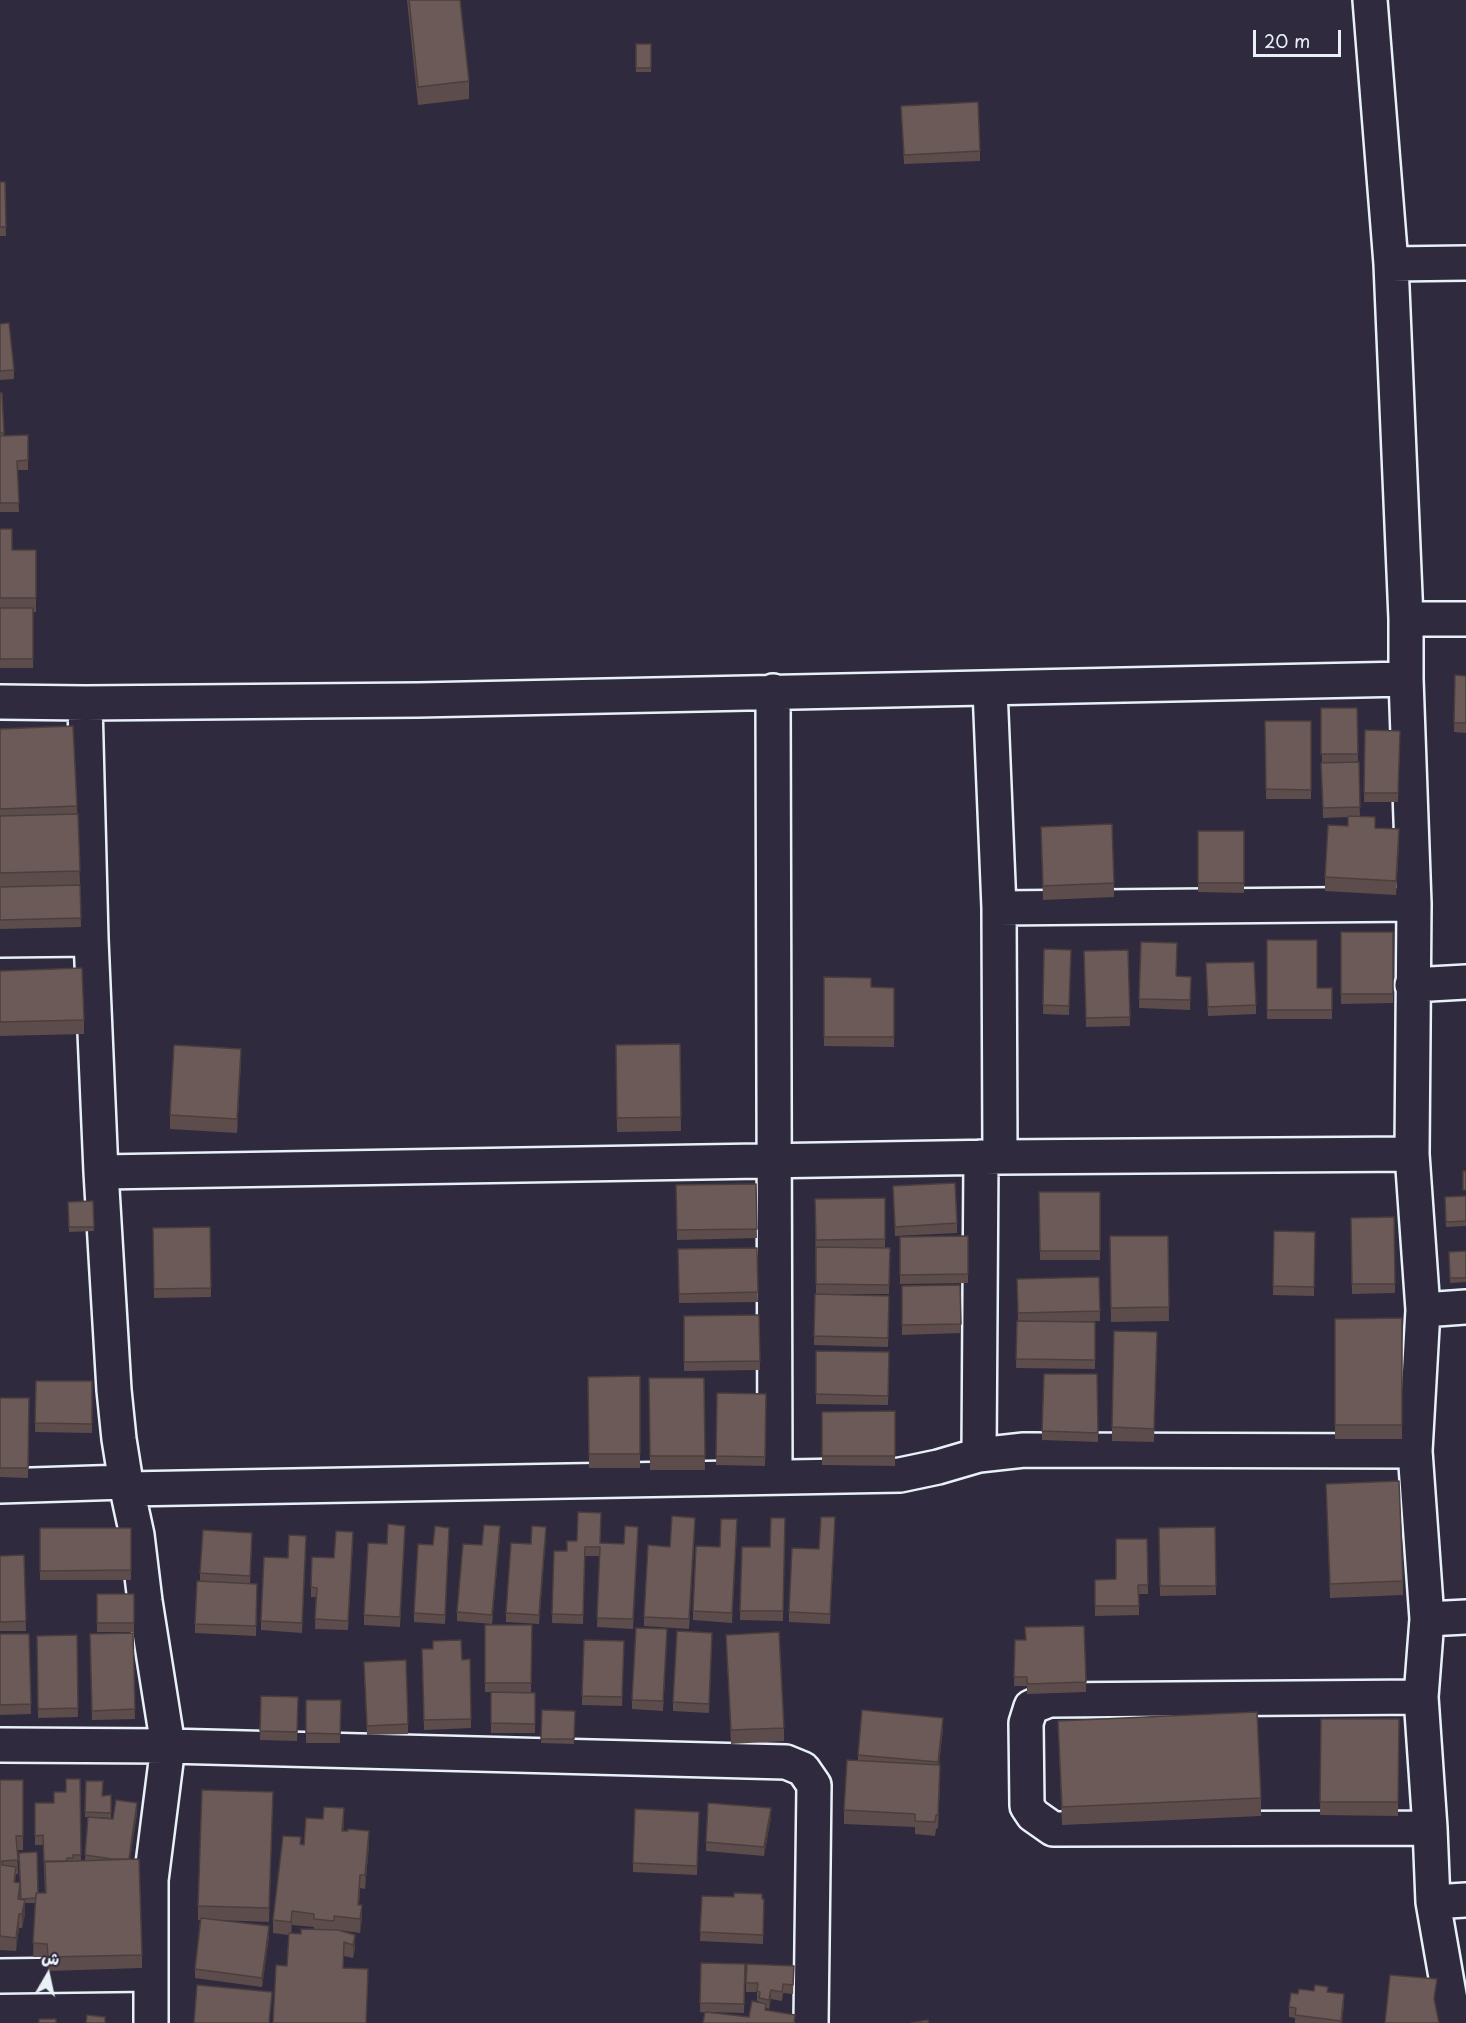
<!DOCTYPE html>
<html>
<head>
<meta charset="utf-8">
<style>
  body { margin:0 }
  #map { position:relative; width:1466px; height:2023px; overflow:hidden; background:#2f2a3d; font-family:"Playpen Sans","Playpen Sans Arabic",sans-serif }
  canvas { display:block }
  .north { position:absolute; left:18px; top:1945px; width:60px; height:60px; -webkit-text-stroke:4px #2f2a3d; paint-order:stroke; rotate:9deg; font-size:16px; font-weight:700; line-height:24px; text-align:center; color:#e8f1f8 }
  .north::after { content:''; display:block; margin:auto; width:21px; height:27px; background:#e8f1f8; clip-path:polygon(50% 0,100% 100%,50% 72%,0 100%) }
  .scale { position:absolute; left:1253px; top:30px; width:88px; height:27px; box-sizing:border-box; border:3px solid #e8f1f8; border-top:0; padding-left:8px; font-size:18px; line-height:21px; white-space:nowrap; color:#e8f1f8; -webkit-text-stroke:4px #2f2a3d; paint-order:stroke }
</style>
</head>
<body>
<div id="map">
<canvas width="1466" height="2023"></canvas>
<div class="north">ش</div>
<div class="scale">20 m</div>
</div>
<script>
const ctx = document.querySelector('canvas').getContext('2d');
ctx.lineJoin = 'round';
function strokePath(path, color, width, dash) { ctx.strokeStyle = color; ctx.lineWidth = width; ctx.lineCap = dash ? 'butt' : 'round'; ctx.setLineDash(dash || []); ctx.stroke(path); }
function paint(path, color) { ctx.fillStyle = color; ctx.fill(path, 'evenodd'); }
const minor = new Path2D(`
  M1370 0 1391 264 1406 619V679L1414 904 1412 1154 1423 1310 1415 1451 1427 1619 1421 1697 1430 1828 1433 1902 1454 2023
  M1391 264 1466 263
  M1406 619H1466
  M990 689 999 908 1000 1157
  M773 691 775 1476
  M0 702 85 703 418 700 1406 679
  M85 703 91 939 101 1172 114 1390 119 1439 127 1489 137 1535 145 1601 168 1746 151 1880V2023
  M999 908 1414 904
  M0 940 91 939
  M1412 985 1466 982
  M101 1172 1000 1157 1412 1154
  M1423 1310 1466 1307
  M979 1455 981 1157
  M0 1486 125 1482
  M127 1489 900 1475 938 1467 979 1455 1024 1450 1415 1451
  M1427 1619 1466 1617
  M1421 1697 1049 1700 1031 1707 1026 1723 1027 1806 1033 1815 1053 1829 1430 1828
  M0 1745 168 1746 786 1762 803 1769 814 1785 811 2023
  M1433 1902 1466 1900
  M0 1976 150 1974`);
const wall = new Path2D(`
  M407 0H460L469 81V99L418 105Z
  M636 44H651V72H636Z
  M901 106 980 151V161L904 164Z
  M0 182H5L6 236H0Z
  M0 324 14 370V379L0 380Z
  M0 393H2L4 436 28 435V470H17L19 512H0Z
  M0 529 12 550H36V612H33V668H0Z
  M1455 675 1466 676V733L1454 732Z
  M1321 708H1357L1358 762 1360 817 1375 828 1399 843 1396 895 1325 891V877L1348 826V817L1323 818Z
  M1265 721H1311V799H1266Z
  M0 729 77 806 80 885 20 887 80 885 81 927 0 929Z
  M1365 730 1400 731 1398 802H1364Z
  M1041 827 1114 883V897L1043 900Z
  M1198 831H1244V893L1198 892Z
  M1341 932H1393V1003L1341 1004Z
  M1267 940 1317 988H1332V1019H1267Z
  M1141 942 1177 976 1191 977 1190 1010 1139 1008Z
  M1044 949 1071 950 1069 1015 1043 1014Z
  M1128 950 1130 1026 1086 1027 1084 951Z
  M0 971 84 1020V1034L0 1036Z
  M1206 973 1256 1005V1014L1208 1016Z
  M824 977 871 987 894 988V1047L824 1046Z
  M680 1044 681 1131 617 1132 616 1045Z
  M241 1062 237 1133 170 1129V1115Z
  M756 1184 757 1238 677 1240 676 1185Z
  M893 1186 957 1223V1233L895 1236Z
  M1039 1192H1100V1260H1040Z
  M1466 1196V1226L1446 1227 1445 1197Z
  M885 1198V1248H890L889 1294H816L815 1199Z
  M93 1201 94 1231 69 1232 68 1202Z
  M1394 1217 1395 1293 1352 1294 1351 1218Z
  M210 1227 211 1297 154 1298 153 1228Z
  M1274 1231 1315 1232 1314 1296 1273 1295Z
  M968 1236V1283L900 1284V1237Z
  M1110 1236H1168L1169 1321 1111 1322Z
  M757 1248 758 1302 679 1303 678 1249Z
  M1466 1251V1282L1450 1283 1449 1252Z
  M1099 1277 1100 1321H1050L1095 1322V1369L1016 1368 1017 1321H1018L1017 1279Z
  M960 1285 961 1333 902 1335V1286Z
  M815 1294 889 1296 888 1347 814 1345Z
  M759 1315 760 1370 684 1371V1316Z
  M1402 1318V1439H1335V1319Z
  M1157 1332 1154 1442 1112 1441V1427Z
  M816 1351 889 1352 888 1405 816 1404Z
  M1097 1374 1098 1442 1042 1440V1431Z
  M640 1376V1468H589L588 1377Z
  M649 1378H704L705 1470H650Z
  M36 1381H92V1433L35 1432Z
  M717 1393 766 1394 765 1466 716 1465Z
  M0 1398H29L28 1478 0 1477Z
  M895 1411V1466L822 1465V1412Z
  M1326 1484 1403 1581V1595L1330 1598Z
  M785 1518 783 1621 740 1620 742 1547H770Z
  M835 1526 830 1624 789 1622V1612L819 1549Z
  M695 1527 689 1629 644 1626V1617Z
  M1215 1527 1216 1595 1160 1596 1159 1528Z
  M40 1528H131V1580H40Z
  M737 1529 732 1623 693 1620V1611Z
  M405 1535 400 1627 364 1625V1615L387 1544Z
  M500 1535 492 1624 457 1621V1612L482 1545Z
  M546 1536 539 1624 506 1622V1613L531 1544Z
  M638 1536 633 1629 597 1627 600 1556H585L583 1624 552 1623 554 1551H567L600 1543 624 1544Z
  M449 1537 445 1624 414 1622V1613L433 1545Z
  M1147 1539 1148 1594H1139V1615L1095 1616V1580L1116 1579Z
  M353 1541 348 1630 315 1629 316 1597H311V1587L334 1558Z
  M252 1542 250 1584H257L256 1636 195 1633V1624L200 1581V1573Z
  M306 1546 302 1633 261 1630V1621L288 1558Z
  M24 1555 26 1631H0V1556Z
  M97 1594H134V1632H97Z
  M485 1625H532L531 1692 535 1693V1733H491V1692H485Z
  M133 1633 135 1719 92 1720 90 1634Z
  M0 1634H29L31 1714 0 1715Z
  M77 1635 78 1717 38 1718 37 1636Z
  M726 1635 784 1728V1741L731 1744Z
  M667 1639 663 1711 632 1709V1700Z
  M1015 1640 1086 1682V1692L1027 1694V1686H1014Z
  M624 1641 622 1706 582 1705V1696Z
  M712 1642 709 1713 673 1711V1702Z
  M422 1649 462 1660 470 1659 471 1728 424 1730Z
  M364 1671 408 1724V1734L367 1735Z
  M261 1696 298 1697 297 1741 260 1740Z
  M306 1700H341L340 1743H306Z
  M542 1710 575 1711 574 1744 541 1743Z
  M1321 1719H1399L1398 1816 1320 1815Z
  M1058 1721 1261 1798V1816L1062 1825Z
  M943 1728 939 1765 940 1779 938 1828 936 1829 935 1836 915 1834V1827L844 1824V1810L858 1761V1755Z
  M80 1779 81 1860H85L88 1817H85L86 1781 102 1796 111 1795V1818L89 1817 113 1819 137 1813 130 1859 142 1955V1968L48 1971 47 1957H33L35 1903H25V1914L22 1928H19L16 1951 0 1950V1780H23V1850H17L18 1874H16L15 1882 38 1893H45L43 1845H35V1803H54Z
  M273 1792 269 1922 218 1920 269 1936 262 1987 195 1978V1969L200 1920H198V1906Z
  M771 1817 764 1856 706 1851V1842Z
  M699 1821 697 1875 633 1872V1863Z
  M344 1822 343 1831 369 1845 365 1889 360 1888 359 1905 362 1919 360 1933 339 1930 355 1935V1949L353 1958 344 1956 343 1968 368 1983 366 2023H273L287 1966 289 1935 273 1933V1920L301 1844 304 1845ZM292 1925 314 1927V1929L301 1934 291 1933Z
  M702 1896 762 1899 764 1908 763 1944 700 1941Z
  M701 1963 745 1964 744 2013 707 2012 749 2017 759 2003V2001H757V1992H746V1983L794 1966 793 1994 783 1993 782 2001 771 1999 769 2009 766 2008V2011L795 2023 700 2012Z
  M1328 1992 1344 2003 1342 2023H1295V2018L1289 2017V2007L1298 1994Z`);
const shadedWall = new Path2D(`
  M1399 829V843L1396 895V881Z
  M241 1049V1062L237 1133V1119Z
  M695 1518V1527L689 1629V1619Z
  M500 1526V1535L492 1624V1615Z
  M546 1527V1536L539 1624V1615Z
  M943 1718V1728L938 1772V1762Z
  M940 1765V1779L938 1828V1815Z
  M137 1803V1813L128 1871V1862Z
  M344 1808V1822L342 1845V1831Z
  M771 1808V1817L764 1856V1847Z
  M369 1831V1845L365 1889V1875Z
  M360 1875V1888L358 1919V1905Z
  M20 1883V1896L18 1912V1899Z
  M25 1900V1914L22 1928V1914Z
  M362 1905V1919L360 1933V1919Z
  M292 1911V1925L291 1936V1922Z
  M19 1914V1928L16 1951V1938Z
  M269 1926V1936L262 1987V1978Z
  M355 1935V1949L353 1958V1945Z
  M771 1990V1999L769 2009V2000Z
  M1344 1994V2003L1342 2023H1341Z`);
const building = new Path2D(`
  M409 0H460L469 81 418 87Z
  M636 44H651V68H636Z
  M978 102 980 151 904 155 901 106Z
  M0 182H5L6 227H0Z
  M9 323 14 370 0 371V324Z
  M0 393H2L4 433H0Z
  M28 435V460L17 461 19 503H0V436Z
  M0 529H12V550H36V598H0Z
  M0 608H33V659H0Z
  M1455 675 1466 676V723H1454Z
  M1321 708H1357L1358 754H1321Z
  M1265 721H1311V790L1266 789Z
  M73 726 77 806 0 809V729Z
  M1365 730 1400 731 1398 793H1364Z
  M1359 762 1360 807 1323 808 1321 763Z
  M78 814 80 871 0 873V816Z
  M1348 816 1375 817V828L1399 829 1396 881 1325 877 1328 825 1348 826Z
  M1112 824 1114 883 1043 886 1041 827Z
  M1198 831H1244V883H1198Z
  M80 885 81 918 0 920V887Z
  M1341 932H1393V994H1341Z
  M1267 940H1317V988H1332V1010H1267Z
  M1141 942 1177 943 1176 976 1191 977 1190 1000 1139 999Z
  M1044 949 1071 950 1069 1006 1043 1005Z
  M1128 950 1130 1017 1086 1018 1084 951Z
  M1254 962 1256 1005 1208 1007 1206 963Z
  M82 968 84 1020 0 1022V971Z
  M824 977 871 978V987L894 988V1037H824Z
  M680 1044 681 1117 617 1118 616 1045Z
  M174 1045 241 1049 237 1119 170 1115Z
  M1463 1171H1466V1190H1463Z
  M955 1183 957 1223 895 1227 893 1186Z
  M756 1184 757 1229 677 1230 676 1185Z
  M1039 1192H1100V1251H1040Z
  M1466 1196V1221L1446 1222 1445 1197Z
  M885 1198V1239L816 1240 815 1199Z
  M93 1201 94 1227H69L68 1202Z
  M1394 1217 1395 1284H1352L1351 1218Z
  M210 1227 211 1288 154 1289 153 1228Z
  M1274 1231 1315 1232 1314 1287 1273 1286Z
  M968 1236V1274L900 1275V1237Z
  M1110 1236H1168L1169 1307 1111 1308Z
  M816 1247 890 1248 889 1285 816 1284Z
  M757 1248 758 1292 679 1294 678 1249Z
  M1466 1251V1278H1450L1449 1252Z
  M1099 1277 1100 1311 1018 1313 1017 1279Z
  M960 1285 961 1324 902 1325V1286Z
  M815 1294 889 1296 888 1338 814 1336Z
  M759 1315 760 1361 684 1362V1316Z
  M1402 1318V1425H1335V1319Z
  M1017 1321 1095 1322V1360L1016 1359Z
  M1114 1331 1157 1332 1154 1429 1112 1427Z
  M816 1351 889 1352 888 1396 816 1394Z
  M1044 1374H1097L1098 1433 1042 1431Z
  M640 1376V1454H589L588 1377Z
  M649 1378H704L705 1456H650Z
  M36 1381H92V1424L35 1423Z
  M717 1393 766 1394 765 1457 716 1456Z
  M0 1398H29L28 1468H0Z
  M895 1411V1456H822V1412Z
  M1399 1481 1403 1581 1330 1584 1326 1484Z
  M578 1512 601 1513 600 1543 624 1544 625 1526 638 1527 633 1619 597 1618 600 1547H585L583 1615 552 1614 554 1551H567V1541H577Z
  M672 1516 695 1518 689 1619 644 1617 648 1545 670 1547Z
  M821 1517H835L830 1614 789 1612 792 1548 819 1549Z
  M771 1518H785L783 1611H740L742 1547H770Z
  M721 1519H737L732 1613 693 1611 696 1546 720 1547Z
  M388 1524 405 1526 400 1617 364 1615 368 1543 387 1544Z
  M484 1525 500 1526 492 1615 457 1612 463 1544 482 1545Z
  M435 1526 449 1528 445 1615 414 1613 418 1544 433 1545Z
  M532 1526 546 1527 539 1615 506 1613 511 1543 531 1544Z
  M1215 1527 1216 1586H1160L1159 1528Z
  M40 1528H131V1570L40 1571Z
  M203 1530 252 1533 250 1576 200 1573Z
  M336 1531 353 1532 348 1621 315 1619 317 1588 311 1587 312 1557 334 1558Z
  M289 1535 306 1536 302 1623 261 1621 264 1557 288 1558Z
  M1116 1539H1147L1148 1585H1138L1139 1606H1095V1580L1116 1579Z
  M24 1555 26 1621 0 1622V1556Z
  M197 1581 257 1584 256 1626 195 1624Z
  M97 1594H134V1623H97Z
  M485 1625H532L531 1683H485Z
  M1084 1626 1086 1682 1027 1684V1677H1014L1015 1640H1026L1025 1627Z
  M636 1628 667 1629 663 1701 632 1700Z
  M677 1631 712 1633 709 1704 673 1702Z
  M779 1632 784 1728 731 1730 726 1635Z
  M133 1633 135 1709 92 1711 90 1634Z
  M0 1634H29L31 1704 0 1705Z
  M77 1635 78 1708 38 1709 37 1636Z
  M461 1640 462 1660 470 1659 471 1719 424 1720 422 1649H433V1641Z
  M584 1640 624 1641 622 1697 582 1696Z
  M406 1660 408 1724 367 1726 364 1662Z
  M491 1692 535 1693V1724L491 1723Z
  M261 1696 298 1697 297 1732 260 1731Z
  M306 1700H341L340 1734 306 1733Z
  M542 1710 575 1711 574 1739H541Z
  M862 1710 943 1718 938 1762 858 1755Z
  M1257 1712 1261 1798 1062 1807 1058 1721Z
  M1321 1719H1399L1398 1802H1320Z
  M847 1760 940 1765 938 1815H936L935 1822 915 1821V1814L844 1810Z
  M66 1779H80L81 1855H73V1858H67V1861H44L43 1835 35 1836V1803H54V1792H66Z
  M0 1780H23V1836H16L18 1860 2 1861V1865L16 1867 14 1882 20 1883 18 1899 25 1900 22 1914H19L16 1938 0 1936Z
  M86 1781H103L102 1796 111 1795V1813L85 1812Z
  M202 1790 273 1792 269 1908 198 1906Z
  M116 1800 137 1803 129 1859H112L85 1855 88 1817 113 1819Z
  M708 1803 771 1808 764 1847 706 1842Z
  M324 1807 344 1808 342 1831H348V1829L369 1831 365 1875H360L358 1905H362L360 1919 334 1916V1921L314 1919V1914L292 1911 291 1922 273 1920 283 1836 301 1837 300 1844 304 1845 306 1818 323 1819Z
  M635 1809 699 1812 697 1866 633 1863Z
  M37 1852 38 1893H36V1898L21 1899 19 1853Z
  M139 1859 142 1955 48 1957 47 1944 33 1943 36 1893H46L45 1862Z
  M734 1893 762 1894V1899H764L763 1935 700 1932 702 1896 734 1897Z
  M201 1918 269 1926 262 1978 195 1969Z
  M301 1929 338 1930 355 1935 353 1945 344 1942 343 1968 368 1969 366 2023H273L276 1965 287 1966 289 1933 301 1934Z
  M701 1963 745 1964 744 2004 700 2003Z
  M747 1964 794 1966 793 1985 783 1984 782 1992 771 1990 769 2000 759 1998 760 1992 757 1991 758 1983H746Z
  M1390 1975 1437 1979 1434 1999 1439 2023H1385Z
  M197 1985 272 1992 269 2023H194Z
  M1315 1985 1328 1987 1327 1992 1344 1994 1341 2021 1295 2015 1296 2008 1289 2007 1291 1993 1298 1994 1299 1989 1314 1991Z
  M752 2001 766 2004 765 2010 795 2015 794 2023H703L705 2012 749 2017Z
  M87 2015 105 2017V2023H86Z
  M39 2019H56V2023H39Z
  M928 2020V2023H911Z`);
strokePath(minor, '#e8f1f8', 38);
strokePath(minor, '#2f2a3d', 33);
paint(wall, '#5c4d4c');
paint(shadedWall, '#4b3f3e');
paint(building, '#6b5a58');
strokePath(building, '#4b3f3e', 1.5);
</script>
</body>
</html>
